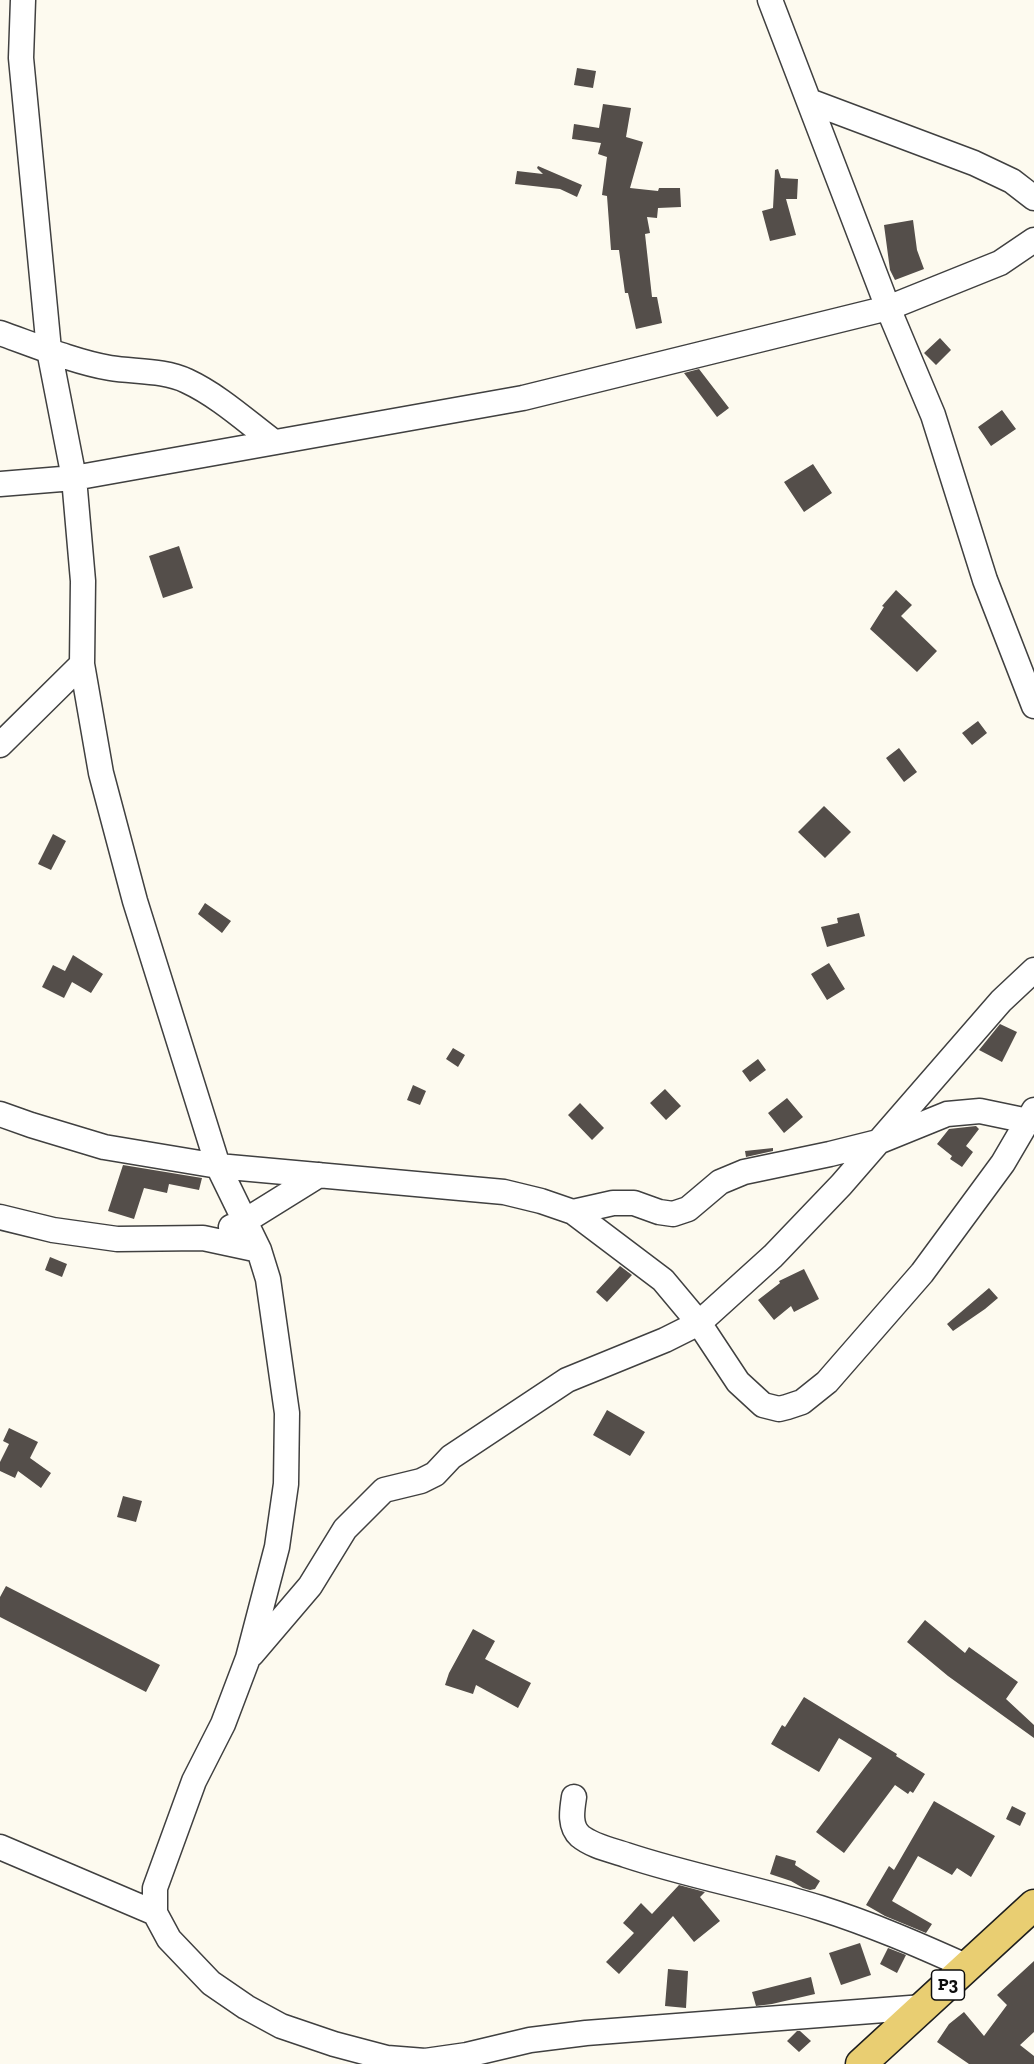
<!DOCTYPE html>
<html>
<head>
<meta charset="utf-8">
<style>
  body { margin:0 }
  canvas { display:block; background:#fdfaef }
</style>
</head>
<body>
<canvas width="1034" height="2064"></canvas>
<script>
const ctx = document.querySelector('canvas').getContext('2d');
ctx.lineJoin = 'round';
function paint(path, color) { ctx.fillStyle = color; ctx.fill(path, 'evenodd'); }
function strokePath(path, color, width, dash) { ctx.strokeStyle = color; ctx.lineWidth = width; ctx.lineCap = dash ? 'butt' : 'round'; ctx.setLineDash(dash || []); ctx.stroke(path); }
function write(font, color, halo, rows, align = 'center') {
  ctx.font = font + ' "Zilla Slab",serif'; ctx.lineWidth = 6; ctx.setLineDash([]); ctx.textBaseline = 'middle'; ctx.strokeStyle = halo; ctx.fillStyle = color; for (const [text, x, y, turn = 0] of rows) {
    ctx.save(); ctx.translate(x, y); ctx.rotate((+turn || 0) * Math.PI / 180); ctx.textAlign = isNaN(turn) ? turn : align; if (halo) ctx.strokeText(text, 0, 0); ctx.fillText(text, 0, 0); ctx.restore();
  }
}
const building = new Path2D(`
  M577 68 596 71 593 88 574 85Z
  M603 104 631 108 626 137 643 142 630 188 658 191 659 188H680L681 207 658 208 657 218 647 217 650 233 645 234 652 297H657L662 323 636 329 628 293H625L619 250H611L607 196 602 195 607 157 598 154 601 143 572 139 574 124 599 128Z
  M538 166 582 185 577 197 560 189 515 184 517 171 543 174 537 168Z
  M778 169 781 178 798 179 797 199H786L796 235 770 241 762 211 773 208 775 170Z
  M913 220 917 250 924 269 895 280 890 270 884 225Z
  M940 338 951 350 936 365 924 353Z
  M699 369 729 408 717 417 684 373Z
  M1002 410 1016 429 991 446 978 427Z
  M813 464 832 493 804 512 784 482Z
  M179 546 193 588 163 598 149 556Z
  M896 590 912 605 901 616 937 651 917 672 870 629 884 607 882 606Z
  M978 721 987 733 972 745 962 733Z
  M899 748 917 772 904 782 886 758Z
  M824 806 851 832 825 858 798 832Z
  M53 834 66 841 51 870 38 864Z
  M205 903 231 921 222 933 198 914Z
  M859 913 865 936 827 947 821 927 838 923 837 918Z
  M73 955 103 974 91 993 72 982 64 998 42 987 53 965 65 971Z
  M829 963 845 989 827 1000 811 974Z
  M1000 1024 1017 1032 1002 1062 979 1050Z
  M453 1048 465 1055 458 1067 446 1059Z
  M758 1059 766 1070 750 1082 742 1071Z
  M413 1085 426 1091 420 1105 407 1100Z
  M665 1089 681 1106 666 1120 650 1103Z
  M787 1098 803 1117 784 1133 768 1113Z
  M580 1103 604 1128 592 1140 568 1115Z
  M976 1126 979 1129 966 1146 973 1152 962 1167 950 1159 952 1156 937 1144 949 1129Z
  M773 1148V1151L746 1157 745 1151Z
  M123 1165 202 1178 199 1190 169 1184 167 1193 144 1188 134 1219 108 1211Z
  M50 1257 67 1264 62 1277 45 1270Z
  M620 1266 632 1275 607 1302 596 1292Z
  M804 1269 819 1299 794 1312 791 1306 774 1320 758 1300 780 1283 779 1281Z
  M989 1288 998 1298 985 1309 953 1331 947 1324Z
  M607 1410 645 1432 630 1456 593 1435Z
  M9 1428 38 1442 30 1458 51 1473 41 1488 18 1471 15 1478 0 1471V1462L9 1444 3 1441Z
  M123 1496 142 1501 136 1522 117 1517Z
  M6 1586 160 1665 146 1692 0 1617V1597Z
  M925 1620 965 1653 969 1647 1018 1682 1006 1699 1034 1725V1738L948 1676 907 1642Z
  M473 1629 495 1641 485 1659 531 1683 518 1708 476 1685 473 1694 445 1685 449 1673Z
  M804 1697 897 1754 896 1756 925 1774 913 1793 910 1791 908 1794 895 1785 844 1853 816 1832 872 1758 839 1738 819 1772 771 1744 782 1725 785 1727Z
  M934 1801 995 1836 971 1877 957 1868 952 1875 918 1856 892 1901 932 1924 926 1933 885 1916 866 1905 889 1866 894 1870Z
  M1012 1806 1026 1813 1020 1826 1006 1819Z
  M776 1855 796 1861 795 1865 820 1881 815 1889 810 1890 803 1888 791 1881 770 1874Z
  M679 1885 705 1892 700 1897 720 1921 694 1942 673 1916 619 1974 606 1962 634 1933 623 1923 641 1903 652 1914Z
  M860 1943 871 1975 841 1985 829 1953Z
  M888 1948 906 1955 897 1973 880 1964Z
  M1034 1961V2032L1020 2045 1034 2056V2064H969L937 2042 949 2024 964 2012 984 2036 1007 2005 997 1995Z
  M668 1969 688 1971 686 2008 665 2006Z
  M811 1977 815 1994 772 2004 756 2006 752 1992Z
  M797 2031H800L811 2041 799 2052 787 2041Z`);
const minor = new Path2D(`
  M23 0 21 58 49 350 74 478 83 581 82 664 101 773 135 901 218 1166 259 1250 268 1279 287 1413 286 1484 277 1547 248 1658 223 1724 194 1781 155 1888V1913L169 1939 211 1983 246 2007 281 2026 334 2044 387 2058 425 2061 467 2055 530 2040 586 2033 923 2007
  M770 0 888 308 933 415 985 580 1034 706
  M809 101 974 163 1012 181 1034 198
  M0 333C34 345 75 362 110 368 135 372 164 370 187 381 219 396 246 421 274 442
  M0 484 74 478 523 398 888 308 1000 263 1034 240
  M0 745 82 664
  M0 1114 31 1125 104 1147 218 1166 504 1192 541 1201 573 1212 663 1280 699 1323 738 1382 763 1405 779 1409 787 1407 802 1402 827 1382 922 1273 1003 1163 1034 1110
  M573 1212 613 1203H634L659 1212 673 1214 688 1209 720 1182 744 1172 830 1154 878 1142 947 1114 980 1111 1028 1121
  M0 1217 53 1230 117 1239 203 1238 259 1250
  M231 1227 245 1221 319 1175
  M252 1654 310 1586 345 1529 384 1490 421 1481 435 1474 451 1457 567 1380 665 1340 699 1323 773 1256 841 1185 1001 1001 1034 970
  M574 1797C572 1810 569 1826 580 1836 592 1846 611 1850 626 1855 689 1876 756 1888 820 1908 871 1924 919 1945 968 1967
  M0 1847 155 1913`);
const major = new Path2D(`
  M861 2064 1034 1905`);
const shields = [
  [948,1985,33]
];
const shieldNames = [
  ["P3",948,1985]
];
paint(building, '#544e4a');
strokePath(minor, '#404040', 27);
strokePath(major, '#1e1e1e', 33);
strokePath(minor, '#fff', 24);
strokePath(major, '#e9ce72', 30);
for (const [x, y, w] of shields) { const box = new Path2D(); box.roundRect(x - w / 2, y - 15, w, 30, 4.5); ctx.fillStyle = '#fff'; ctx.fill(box); strokePath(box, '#0d0d0d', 1.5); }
write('bold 18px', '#0d0d0d', null, shieldNames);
</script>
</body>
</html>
